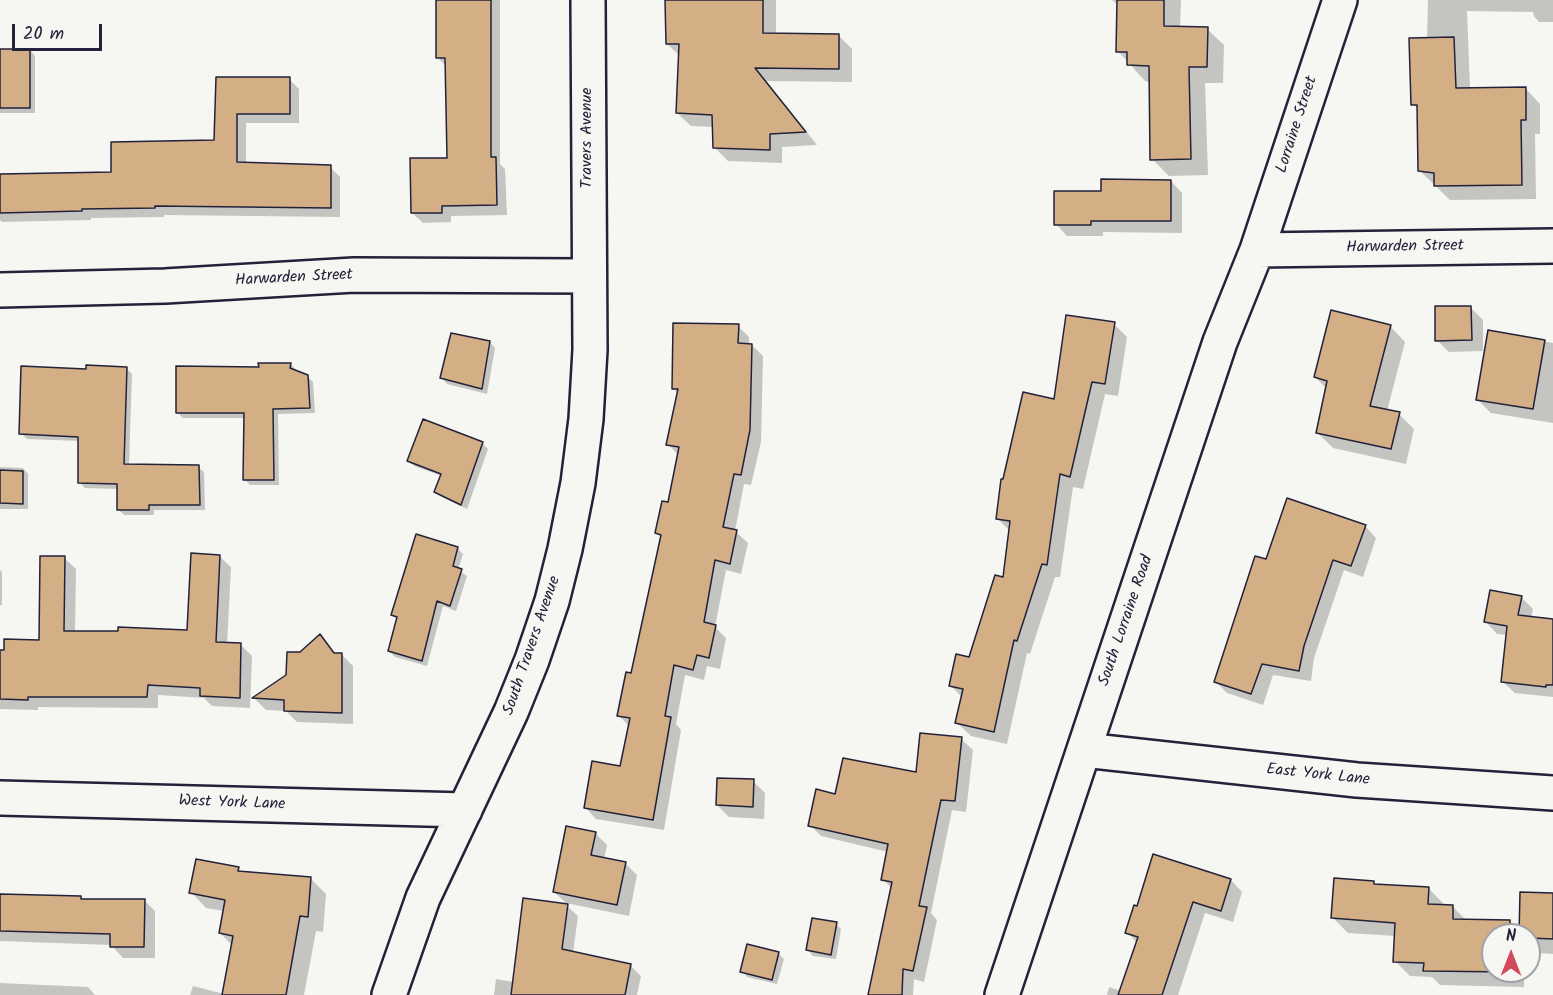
<!DOCTYPE html>
<html>
<head>
<meta charset="utf-8">
<style>
  body { margin:0 }
  #map { position:relative; width:1553px; height:995px; overflow:hidden; background:#f6f6f2; font-family:Kalam,sans-serif }
  canvas { display:block }
  .north { position:absolute; left:1481px; top:923px; width:60px; height:60px; box-sizing:border-box; background:#f6f6f2; border:2px solid #a1a1a9; border-radius:50%; rotate:0deg; font-size:16px; font-weight:700; line-height:24px; text-align:center; color:#22223b }
  .north::after { content:''; display:block; margin:auto; width:21px; height:27px; background:#d1495b; clip-path:polygon(50% 0,100% 100%,50% 72%,0 100%) }
  .scale { position:absolute; left:12px; top:24px; width:90px; height:27px; box-sizing:border-box; border:3px solid #22223b; border-top:0; padding-left:8px; font-size:18px; line-height:21px; white-space:nowrap; color:#22223b; -webkit-text-stroke:4px #f6f6f2; paint-order:stroke }
</style>
</head>
<body>
<div id="map">
<canvas width="1553" height="995"></canvas>
<div class="north">N</div>
<div class="scale">20 m</div>
</div>
<script>
const ctx = document.querySelector('canvas').getContext('2d');
ctx.lineJoin = 'round';
function paint(path, color) { ctx.fillStyle = color; ctx.fill(path, 'evenodd'); }
function strokePath(path, color, width, dash) { ctx.strokeStyle = color; ctx.lineWidth = width; ctx.lineCap = dash ? 'butt' : 'round'; ctx.setLineDash(dash || []); ctx.stroke(path); }
function write(font, color, halo, rows, align = 'center') {
  ctx.font = font + ' Kalam,sans-serif'; ctx.lineWidth = 6; ctx.setLineDash([]); ctx.textBaseline = 'middle'; ctx.strokeStyle = halo; ctx.fillStyle = color; for (const [text, x, y, turn = 0] of rows) {
    ctx.save(); ctx.translate(x, y); ctx.rotate((+turn || 0) * Math.PI / 180); ctx.textAlign = isNaN(turn) ? turn : align; if (halo) ctx.strokeText(text, 0, 0); ctx.fillText(text, 0, 0); ctx.restore();
  }
}
const shadow = new Path2D(`
  M437 0H500V164L505 169 507 215 451 216V222L423 223 412 213 448 159 446 66 438 58Z
  M667 0H776V35L839 36 852 49V82L766 81 817 145 782 147V163L728 161 714 147V127L691 126 677 113 680 56 667 44Z
  M1112 0H1181L1180 28 1207 29 1224 45 1223 83H1205L1208 175 1169 176 1152 159 1150 82 1145 81 1118 51 1119 6Z
  M1428 0H1553V22H1539L1534 16 1533 12 1467 11 1470 89 1525 88 1540 104V134H1535L1536 199 1450 200 1420 171 1419 110 1413 104 1427 39Z
  M30 50 35 56V113H0V51Z
  M217 78 289 79 299 89V123H246V164L330 167 340 177V217L164 215V217L91 218V220L2 222 0 220V175L112 174 216 142Z
  M1171 181 1182 193V233L1103 232V236H1067L1056 224 1102 192Z
  M1471 308 1483 320V351L1449 352 1437 340Z
  M1114 324 1127 337 1118 396 1105 394 1083 489 1073 487 1060 577H1055L1030 654 1027 653 1007 744 971 736 957 723 963 698 950 685 970 659 1004 579 1011 532 997 518 1055 400Z
  M738 326 749 337V345H752L763 356 761 442 751 485 744 484 735 531 748 543 741 574 726 570 715 627 726 638 720 669 707 666 704 680 685 675 676 724 681 730 664 830 596 819 585 807 621 768 629 726 618 715 633 675 662 538 657 533 669 504 679 456 668 444 678 394 673 388Z
  M1390 326 1405 342 1387 411 1399 414 1414 429 1406 464 1333 448 1317 432 1327 389 1315 377Z
  M1489 332 1553 343V423L1491 413 1478 400Z
  M490 342 495 348 487 394 447 384 442 378Z
  M291 364 296 370 295 372 307 376 313 382 315 413 278 414 279 485H250L245 480V418H183L178 413 260 368Z
  M126 368 132 374 129 466 198 467 204 472 205 510H154V515H124L118 509V489L85 488 80 483V441L27 439 21 433 87 370Z
  M482 443 488 449 467 509 442 497 436 491 442 476 414 466 409 461Z
  M0 467 23 468 28 474V509H0Z
  M1365 526 1376 538 1363 577 1344 570 1314 658 1311 681 1273 675 1263 705 1227 693 1216 682Z
  M457 548 463 554 458 570 467 576 456 611 443 606 427 666 395 657 389 651 398 620 392 614Z
  M219 556 231 567 227 644H240L252 656 250 708 212 706 204 698 158 695V708L38 707V710L0 709V652L40 641 64 558 76 569 75 632 188 631Z
  M0 570 2 572V605H0Z
  M1521 597 1533 609 1531 618 1553 621V697L1515 693 1503 682 1507 635 1497 634 1486 622Z
  M320 636 336 654H341L353 666V724L297 722 286 711 266 710 255 699 288 675 301 653Z
  M961 739 973 750 966 812 952 810 931 913 937 920 924 982 914 979 913 995H870L892 889 883 879 888 852 821 836 810 825 836 795 917 774Z
  M753 781 765 793 764 819 729 817 717 805Z
  M595 833 607 845 604 859 625 863 637 875 629 916 566 903 554 892Z
  M238 869 242 873 310 878 326 894 323 932 316 931 304 995H190L193 986 224 994 233 946 220 933 224 911 206 908 191 892Z
  M1231 880 1242 892 1233 922 1205 913 1178 995H1107L1109 987 1121 991 1138 944 1127 932Z
  M1374 882 1377 886 1428 888 1443 903V906L1453 907 1467 921H1510L1521 933 1553 895V954L1537 953 1529 945V935H1493V971H1524V987L1440 985 1432 977 1410 976 1395 961 1396 936 1348 933 1333 918Z
  M0 895 81 897 84 900H144L155 911V958H123L111 945 0 941Z
  M567 906 578 916 573 953 630 965 641 976 637 995H494L496 979 514 982Z
  M836 924 841 929 836 959 813 956 808 950Z
  M778 953 784 959 777 984 747 977 742 971Z
  M0 983 88 987 95 995H0Z`);
const building = new Path2D(`
  M436 0H491V157H496L497 205 442 206V213H411L410 158H447L445 58H436Z
  M665 0H763V33L839 34V69L755 68 806 132 770 134V150L713 148 712 115 676 113 679 44H666Z
  M1117 0H1164V26L1208 27 1207 67H1189L1191 159 1150 160 1149 66 1127 65V52H1116Z
  M1454 37 1456 88 1526 87V120H1521L1522 185 1434 186V173L1418 171 1417 105H1411L1409 38Z
  M0 49H30V108H0Z
  M216 77H290V114H237V162L331 165V208L155 206V208L82 209V211L0 213V174L111 172V142L214 140Z
  M1101 179 1171 180V221H1091V225H1054V191H1101Z
  M1435 306H1471L1472 340 1435 341Z
  M1331 310 1391 325 1370 406 1400 412 1391 449 1316 433 1327 381 1314 377Z
  M1066 315 1115 322 1105 384 1092 382 1070 477 1060 474 1047 565 1042 564 1017 641 1014 640 994 732 955 723 963 689 949 686 956 654 969 657 995 575 1003 577 1010 521 996 519 1001 479H1003L1023 392 1054 399Z
  M673 323 739 324 738 343 752 344 750 430 741 475 734 474 723 527 737 530 730 564 715 560 704 622 716 625 709 658 697 655 693 670 674 665 665 716 671 717 653 820 584 808 592 761 620 766 630 718 617 716 626 672 631 673 661 535 655 533 662 501 668 502 679 447 666 445 678 389H672Z
  M1488 330 1545 340 1533 409 1476 400Z
  M451 333 490 341 482 389 440 378Z
  M258 363H291L290 368 308 375 310 408 273 409 274 480H243L244 413H176V366L259 367Z
  M86 365 127 367 124 464 199 465 200 505H149V510H117V484L78 483V437L19 434 21 366 86 369Z
  M423 419 483 442 461 505 434 492 441 474 407 461Z
  M0 470 23 471V504L0 503Z
  M1287 498 1366 525 1351 566 1333 560 1304 646 1299 671 1262 664 1251 694 1214 682 1255 556 1266 559Z
  M416 534 458 547 453 566 462 569 450 606 437 601 422 661 388 651 397 617 391 615Z
  M191 553 220 555 216 642 241 643 240 698 200 696V688L148 685 147 697H28V700L0 699V650H4V639L39 640 40 556H65L64 631H118V627L187 630Z
  M1490 590 1522 596 1518 615 1553 619V685H1546V687L1501 682 1507 626 1484 622Z
  M320 634 334 653H342V713L284 711V700L252 698 286 675 287 652H300Z
  M920 733 962 737 955 801 941 800 919 906 927 907 913 971 903 969 902 995H868L892 882 881 880 888 844 808 826 816 789 835 794 843 758 916 772Z
  M717 778 754 779 753 807 716 805Z
  M566 826 596 832 591 855 626 862 617 905 553 892Z
  M1153 854 1231 879 1221 911 1193 902 1162 995H1118L1138 937 1125 933 1134 905 1137 906Z
  M196 859 239 867 238 871 311 877 308 917 300 916 286 995H222L233 936 219 933 225 900 189 893Z
  M1334 878 1374 881V884L1429 887 1428 904 1453 905V919L1510 920V935H1493V971L1509 972 1423 971 1424 963 1393 962 1395 923 1331 918Z
  M1520 892 1553 893V939L1529 938V935H1519Z
  M0 894 81 896V899H145L144 947H110V934L0 931Z
  M523 898 568 904 562 949 631 964 625 995H511Z
  M812 918 837 922 831 955 806 950Z
  M747 944 779 952 772 980 740 972Z`);
const street = new Path2D(`
  M1257 250 1553 246
  M0 290 165 286 354 275 588 276
  M1084 750 1357 780 1553 793
  M0 798 465 810
  M389 995 423 898 511 712 532 660 552 601 565 549 578 483 586 419 590 350 588 0
  M1002 995 1220 342 1257 250 1340 0`);
const streetNames = [
  ["Lorraine Street",1298,125,-72],
  ["Travers Avenue",588,138,-90],
  ["Harwarden Street",1405,248,-1],
  ["Harwarden Street",294,279,-3],
  ["South Lorraine Road",1127,621,-71],
  ["South Travers Avenue",533,646,-71],
  ["East York Lane",1318,776,6],
  ["West York Lane",232,804,2]
];
paint(shadow, '#0003');
paint(building, '#d4ae85');
strokePath(building, '#22223b', 1.5);
strokePath(street, '#22223b', 38);
strokePath(street, '#f6f6f2', 33);
write('16px', '#22223b', '#f6f6f2', streetNames);
</script>
</body>
</html>
